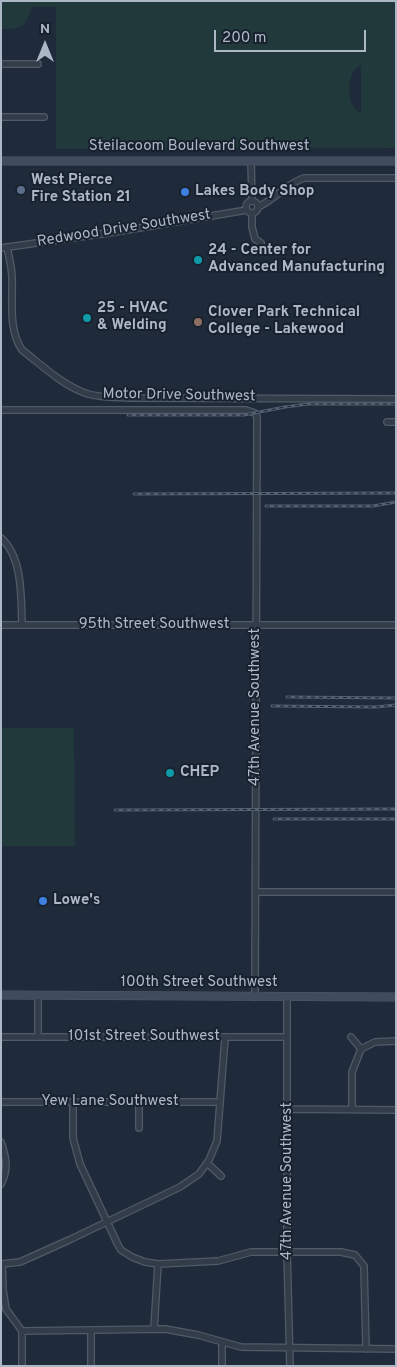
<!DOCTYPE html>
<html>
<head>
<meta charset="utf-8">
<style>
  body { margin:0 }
  #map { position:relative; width:397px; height:1367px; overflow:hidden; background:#1f2b3a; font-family:Overpass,sans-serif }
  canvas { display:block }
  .frame { position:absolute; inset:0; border:2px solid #adb8c7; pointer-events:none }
  .north { position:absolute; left:20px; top:20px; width:50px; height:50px; -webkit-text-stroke:4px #18222f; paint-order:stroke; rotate:0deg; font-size:14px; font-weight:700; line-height:20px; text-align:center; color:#adb8c7 }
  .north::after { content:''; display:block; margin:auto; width:18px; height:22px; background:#adb8c7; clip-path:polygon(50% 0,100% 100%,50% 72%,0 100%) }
  .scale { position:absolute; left:214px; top:30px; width:152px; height:22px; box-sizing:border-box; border:2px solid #adb8c7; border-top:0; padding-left:6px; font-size:15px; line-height:18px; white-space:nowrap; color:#adb8c7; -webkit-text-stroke:4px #18222f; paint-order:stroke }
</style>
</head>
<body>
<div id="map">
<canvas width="397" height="1367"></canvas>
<div class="frame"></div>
<div class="north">N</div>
<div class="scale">200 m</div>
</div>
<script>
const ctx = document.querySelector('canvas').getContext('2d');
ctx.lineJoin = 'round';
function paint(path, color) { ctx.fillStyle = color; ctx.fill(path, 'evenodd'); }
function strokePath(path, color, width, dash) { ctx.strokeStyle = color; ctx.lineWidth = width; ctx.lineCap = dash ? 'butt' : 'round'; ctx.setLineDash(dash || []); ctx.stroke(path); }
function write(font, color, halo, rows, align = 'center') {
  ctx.font = font + ' Overpass,sans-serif'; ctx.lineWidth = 4; ctx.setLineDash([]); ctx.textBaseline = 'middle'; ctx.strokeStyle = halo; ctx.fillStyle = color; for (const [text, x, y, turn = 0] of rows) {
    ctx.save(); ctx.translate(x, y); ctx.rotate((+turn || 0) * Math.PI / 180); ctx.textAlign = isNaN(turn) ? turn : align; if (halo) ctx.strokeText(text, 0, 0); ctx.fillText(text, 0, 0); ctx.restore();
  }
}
const green = new Path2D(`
  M1 1H396V148L56 149V7H32C25 27 24 29 1 29ZM361 65V113H360C346 105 345 72 361 65Z
  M1 728H74L75 846H1Z`);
const street = new Path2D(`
  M1 64H38
  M1 117H44
  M251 161 252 201
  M246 207a6 6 0 1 1 12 0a6 6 0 1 1-12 0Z
  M258 207C274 200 287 183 304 178H396
  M252 213V227L255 239 261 243
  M7 247C9 257 12 268 12 278 13 302 8 329 22 350 43 366 63 386 88 394 102 398 117 397 132 398L396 399
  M1 248 115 232 247 210
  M1 410H246L255 413 257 417 255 997
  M387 422H396
  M1 538C23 557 21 598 22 625
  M1 625H396
  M255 892H396
  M287 997V1252L290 1366
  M1 1037H287
  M38 1037V996
  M351 1037 361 1049
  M1 1102H219
  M73 1102V1138L80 1164 118 1245 121 1250 132 1257 145 1262 158 1264 218 1261 251 1252H341L355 1255 364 1266 366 1349
  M288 1109 396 1110
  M352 1109V1072L361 1049 375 1042 396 1041
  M139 1128V1102
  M1 1142C6 1157 9 1169 1 1184
  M207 1163 221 1176
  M1 1264 20 1262 69 1240 180 1187 199 1174 209 1160 217 1141 225 1038
  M2 1264 3 1290 6 1309 22 1331V1366
  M154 1329 158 1264
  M22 1331 165 1329 198 1335 241 1347 396 1349
  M91 1366V1331
  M222 1366V1343`);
const secondary = new Path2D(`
  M1 161H396
  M1 995 396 997`);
const rail = new Path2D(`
  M128 415H244L285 407 308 404H396
  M134 494 396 493
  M266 506H373L396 502
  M287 697 396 698
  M272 706 376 707 396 705
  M115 810 396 809
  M274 819H396`);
const markers = [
  [21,190,5,"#5c6f8a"],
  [185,192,5,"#3f7fe0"],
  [198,260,5,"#0f9aa8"],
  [87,318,5,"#0f9aa8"],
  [198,322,5,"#8d6e63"],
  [170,773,5,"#0f9aa8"],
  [43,901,5,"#3f7fe0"]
];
const streetNames = [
  ["Steilacoom Boulevard Southwest",199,147],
  ["Redwood Drive Southwest",124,229,-9],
  ["Motor Drive Southwest",179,396,1],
  ["95th Street Southwest",154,625],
  ["47th Avenue Southwest",256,707,-90],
  ["100th Street Southwest",199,983],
  ["101st Street Southwest",144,1037],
  ["Yew Lane Southwest",110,1102],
  ["47th Avenue Southwest",288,1181,-90]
];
const poiNames = [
  ["West Pierce",31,181],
  ["Fire Station 21",31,198],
  ["Lakes Body Shop",195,192],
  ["24 - Center for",208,251],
  ["Advanced Manufacturing",208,268],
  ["25 - HVAC",97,309],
  ["& Welding",97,326],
  ["Clover Park Technical",208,313],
  ["College - Lakewood",208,330],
  ["CHEP",180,773],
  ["Lowe's",53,901]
];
paint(green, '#21393b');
strokePath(street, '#505b68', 8);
strokePath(secondary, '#505b68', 9);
strokePath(street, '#333d4a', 5.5);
strokePath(secondary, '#404c5e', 8);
strokePath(rail, '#546172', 3);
strokePath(rail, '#18222f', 1, [4]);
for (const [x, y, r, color] of markers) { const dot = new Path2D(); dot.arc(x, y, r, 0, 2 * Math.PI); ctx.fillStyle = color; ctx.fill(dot); strokePath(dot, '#18222f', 2); }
write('15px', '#adb8c7', '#18222f', streetNames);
write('bold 15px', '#adb8c7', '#18222f', poiNames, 'left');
</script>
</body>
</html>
